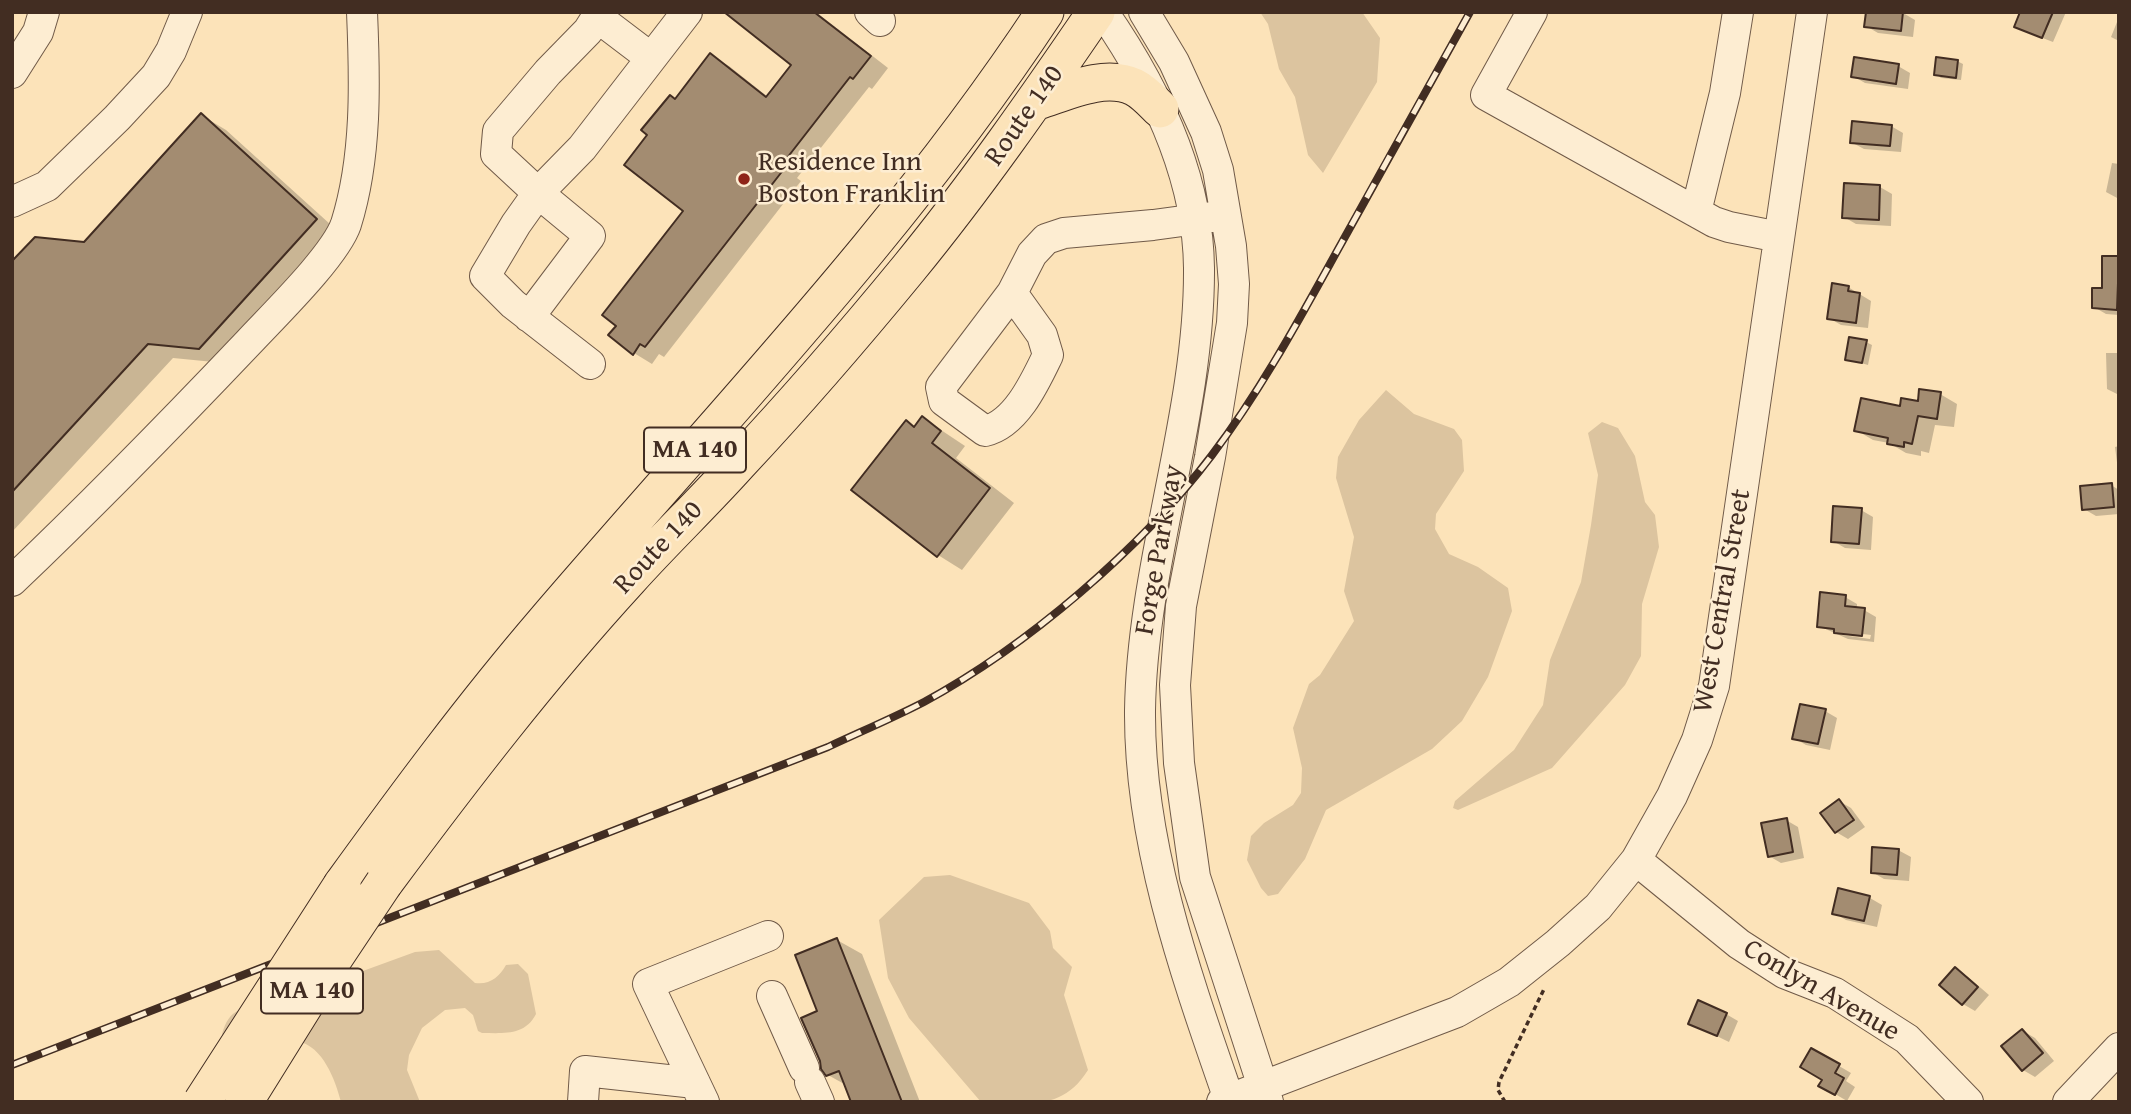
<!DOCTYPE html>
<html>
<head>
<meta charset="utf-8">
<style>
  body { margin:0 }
  #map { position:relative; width:2131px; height:1114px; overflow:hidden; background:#fce3b9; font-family:"Gentium Book Plus",serif }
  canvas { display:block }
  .frame { position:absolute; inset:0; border:14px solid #422d22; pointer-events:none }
</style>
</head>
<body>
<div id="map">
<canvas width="2131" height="1114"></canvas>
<div class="frame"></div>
</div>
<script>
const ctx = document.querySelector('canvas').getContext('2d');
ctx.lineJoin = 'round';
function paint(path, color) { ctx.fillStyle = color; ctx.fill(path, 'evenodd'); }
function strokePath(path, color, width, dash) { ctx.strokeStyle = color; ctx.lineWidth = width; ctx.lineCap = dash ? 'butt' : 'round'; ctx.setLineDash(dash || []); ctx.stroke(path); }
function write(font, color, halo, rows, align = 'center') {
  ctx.font = font + ' "Gentium Book Plus",serif'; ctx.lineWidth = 5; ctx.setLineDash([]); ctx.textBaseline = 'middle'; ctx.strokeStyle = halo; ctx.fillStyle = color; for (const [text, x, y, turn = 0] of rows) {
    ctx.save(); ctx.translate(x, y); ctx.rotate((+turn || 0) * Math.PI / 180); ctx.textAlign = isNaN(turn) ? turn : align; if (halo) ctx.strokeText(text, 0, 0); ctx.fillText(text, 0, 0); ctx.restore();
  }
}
const green = new Path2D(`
  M1260 12H1362L1380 38 1377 82 1323 173 1308 155 1295 97 1279 69 1268 24Z
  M1386 390 1414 414 1454 429 1462 440 1464 471 1436 514 1435 529 1449 554 1478 567 1508 588 1512 611 1488 677 1462 721 1432 749 1326 810 1305 859 1278 894 1268 896 1261 888 1247 860 1251 836 1264 823 1293 805 1301 793 1302 768 1293 728 1309 684 1320 675 1354 621 1344 591 1354 537 1336 478 1338 457 1359 420Z
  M1602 422 1618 428 1635 456 1645 502 1655 515 1659 547 1642 604 1641 656 1625 685 1552 768 1458 810 1453 808 1455 801 1514 750 1543 705 1550 660 1581 582 1591 525 1598 475 1588 433Z
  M950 875 1029 903 1050 931 1053 948 1072 967 1064 995 1088 1070C1061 1113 1026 1102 981 1102L909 1018 888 978 879 920 924 877Z
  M439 950 475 983C490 985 499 977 506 965L518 964 528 974 536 1014C525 1036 503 1033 482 1033L478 1031 473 1015 465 1008 445 1010 422 1028 409 1055 407 1070 420 1102H341C335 1079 323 1047 298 1041L226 1042 222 1034C226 1021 229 1015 241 1009L319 987 415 952Z`);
const shadow = new Path2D(`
  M742 12H816L888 68 872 89 869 87 797 178 801 181 664 357 659 354 652 364 634 353 618 325 685 211 676 101 711 56 729 66 768 97 793 64Z
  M2022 12H2066L2053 42 2027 32Z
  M1903 13 1915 20 1913 37 1878 33 1866 26Z
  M2117 22H2119V41L2111 37Z
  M1957 61 1963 64 1961 80 1941 78 1936 74Z
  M1898 66 1910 73 1908 89 1865 83 1853 76Z
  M201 115 226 130 341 234 224 363 173 358 12 532V264L85 244Z
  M1891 126 1903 133 1901 152 1864 149 1851 142Z
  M2112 163 2119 164V199L2106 192Z
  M1880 187 1892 194 1891 226 1856 224 1844 217Z
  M2119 258V315L2106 314 2094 307Z
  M1848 287 1871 301 1868 328 1841 325 1829 318Z
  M1866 342 1872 345 1868 365 1847 359Z
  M2106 353H2119V395L2107 389Z
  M1940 394 1957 404 1954 427 1935 425 1929 453 1921 451V456L1906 453 1889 443 1873 440 1856 430 1901 408 1919 404Z
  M923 418 965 446 956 458 1014 503 962 570 938 555 906 423 916 428Z
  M2119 446V478L2115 447Z
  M2111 485 2119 490V514L2096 516 2084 509Z
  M1861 510 1873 517 1871 550 1845 548 1833 541Z
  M1845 597 1857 604V609L1864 610 1876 617 1874 642 1848 639 1819 626ZM1838 631 1871 635 1870 639 1842 635Z
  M1825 711 1837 718 1830 750 1806 745 1794 738Z
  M1839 801 1851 808 1865 827 1848 839 1836 832Z
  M1786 820 1798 827 1804 858 1781 863 1769 856Z
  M1898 850 1911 857 1909 881 1884 879 1872 872Z
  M1839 890 1870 898 1882 905 1877 927 1846 920 1834 913Z
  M837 940 862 954 920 1102H853L846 1085 828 1075Z
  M1955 969 1967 976 1989 995 1975 1011 1963 1004 1942 985Z
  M1726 1014 1738 1021 1729 1042 1690 1023Z
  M2023 1031 2035 1038 2054 1061 2035 1077 2023 1070Z
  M1812 1050 1851 1073 1846 1081 1855 1087 1847 1101 1820 1085 1824 1079Z`);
const building = new Path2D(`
  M724 12H814L871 56 853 79 850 77 780 167 784 169 645 347 640 344 633 355 608 335 616 326 602 315 683 211 624 165 647 135 641 130 670 95 675 99 710 53 766 97 791 65Z
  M1866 12H1903L1901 31 1864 27Z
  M2020 12H2053L2042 38 2014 27Z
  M1854 57 1899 64 1896 84 1851 77Z
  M1936 57 1958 60 1956 78 1934 75Z
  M201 113 317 219 199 349 148 344 12 492V261L35 237 84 242Z
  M1852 121 1892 125 1890 146 1850 143Z
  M1844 183 1880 185 1879 220 1842 218Z
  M2102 256H2119L2117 310 2092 308V288H2102Z
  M1832 283 1849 286 1848 291 1860 293 1856 323 1827 319Z
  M1849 337 1867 340 1862 363 1845 360Z
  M1919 389 1941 392 1937 419 1918 416 1912 444 1904 442V447L1887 444 1888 438 1854 431 1861 398 1900 406 1901 398 1918 401Z
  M922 416 941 431 932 443 990 488 937 557 851 490 906 420 914 427Z
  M2112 483 2114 507 2082 510 2080 486Z
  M1833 506 1862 508 1859 544 1831 542Z
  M1820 592 1846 595 1845 606 1865 608 1862 636 1834 633V629L1817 627Z
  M1800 704 1826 709 1818 744 1792 739Z
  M1839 799 1854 820 1835 833 1820 813Z
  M1787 818 1793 852 1768 857 1761 823Z
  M1872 847 1899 849 1897 875 1871 873Z
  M1838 888 1870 896 1864 921 1832 914Z
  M837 938 902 1102H851L839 1071 826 1076 821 1069 820 1061 801 1018 817 1011 795 955Z
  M1955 967 1978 987 1962 1005 1939 985Z
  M1698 1000 1727 1013 1717 1036 1688 1024Z
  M2022 1029 2043 1053 2022 1071 2001 1046Z
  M1811 1048 1840 1064 1835 1073 1844 1078 1835 1095 1818 1086 1822 1080 1800 1067Z`);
const path = new Path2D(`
  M1505 1102 1498 1090 1499 1082 1545 987`);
const minor = new Path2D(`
  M870 12 880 21
  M1103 12C1155 87 1198 175 1199 268 1200 416 1142 562 1140 711 1139 845 1187 978 1230 1102
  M1144 12 1174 62 1206 132 1218 170 1231 246 1234 284 1232 323 1210 457 1181 606 1175 685 1179 763 1195 877 1268 1102
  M1532 12 1486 95 1714 222 1729 227 1779 237
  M597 17 651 58
  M12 73 38 32 44 12
  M12 202 47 186 117 118 156 76 171 51 187 12
  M1696 212 1725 93 1738 12
  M1012 293 1042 335 1048 355C1035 382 1016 424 985 431L944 401 941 387 1012 293 1032 254 1046 239 1064 233 1153 225 1212 217
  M529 317 590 236 538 193 582 148 687 12
  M590 364 513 304 485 276 516 224 538 193 496 154 498 131 548 72 588 31 600 12
  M12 581C93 504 171 424 248 343 273 316 335 256 346 224 367 157 365 81 362 12
  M1636 860 1739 944 1784 973 1835 993 1907 1039 1968 1102
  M772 996 804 1068
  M810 1082 819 1102
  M583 1102 585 1071 695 1083
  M704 1102 648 984 768 936
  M1222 1102 1457 1012 1509 982 1558 943 1598 907 1636 860 1672 796 1697 740 1714 686 1812 12
  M2068 1102 2119 1048`);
const major = new Path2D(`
  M1037 101C1066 92 1104 73 1134 87 1144 92 1152 101 1160 109
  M384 883C462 778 541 675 629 579 664 540 703 503 738 464 797 401 854 335 909 268 976 186 1036 100 1096 12
  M342 885C407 795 473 706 545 622 716 422 900 232 1045 12`);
const rail = new Path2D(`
  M12 1065 828 747C860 732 893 718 924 702 1027 646 1141 549 1212 455 1262 389 1301 316 1341 244 1384 166 1427 89 1470 12`);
const majorBridge = new Path2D(`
  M202 1102 342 885
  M244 1102 328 967 384 883`);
const markers = [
  [744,179,7,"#8f2418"]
];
const shields = [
  [695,450,102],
  [312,991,102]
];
const shieldNames = [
  ["MA 140",695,450],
  ["MA 140",312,991]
];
const streetNames = [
  ["Route 140",1025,116,-55],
  ["Route 140",659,548,-47],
  ["Forge Parkway",1160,550,-80],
  ["West Central Street",1723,601,-80],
  ["Conlyn Avenue",1821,991,30]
];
const poiNames = [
  ["Residence Inn",758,163],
  ["Boston Franklin",758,195]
];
paint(green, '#dcc49f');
paint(shadow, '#0003');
paint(building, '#a38c71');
strokePath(building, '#422d22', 2);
strokePath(minor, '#705a48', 32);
strokePath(major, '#422d22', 39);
strokePath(path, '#422d22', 3.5, [5, 3.5]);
strokePath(minor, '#fdedd2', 30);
strokePath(major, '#fce3b9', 37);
strokePath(rail, '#422d22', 8);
strokePath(rail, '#fdedd2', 5, [16]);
strokePath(majorBridge, '#422d22', 39, []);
strokePath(majorBridge, '#fce3b9', 37);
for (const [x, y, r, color] of markers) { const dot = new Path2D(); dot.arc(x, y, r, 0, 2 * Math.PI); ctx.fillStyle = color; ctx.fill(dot); strokePath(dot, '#fdedd2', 2.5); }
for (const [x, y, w] of shields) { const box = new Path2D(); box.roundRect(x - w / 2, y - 22.5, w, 45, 5); ctx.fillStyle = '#fdedd2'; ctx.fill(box); strokePath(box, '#422d22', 2); }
write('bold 26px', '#422d22', null, shieldNames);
write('28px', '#422d22', '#fdedd2', streetNames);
write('28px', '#422d22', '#fdedd2', poiNames, 'left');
</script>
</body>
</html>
